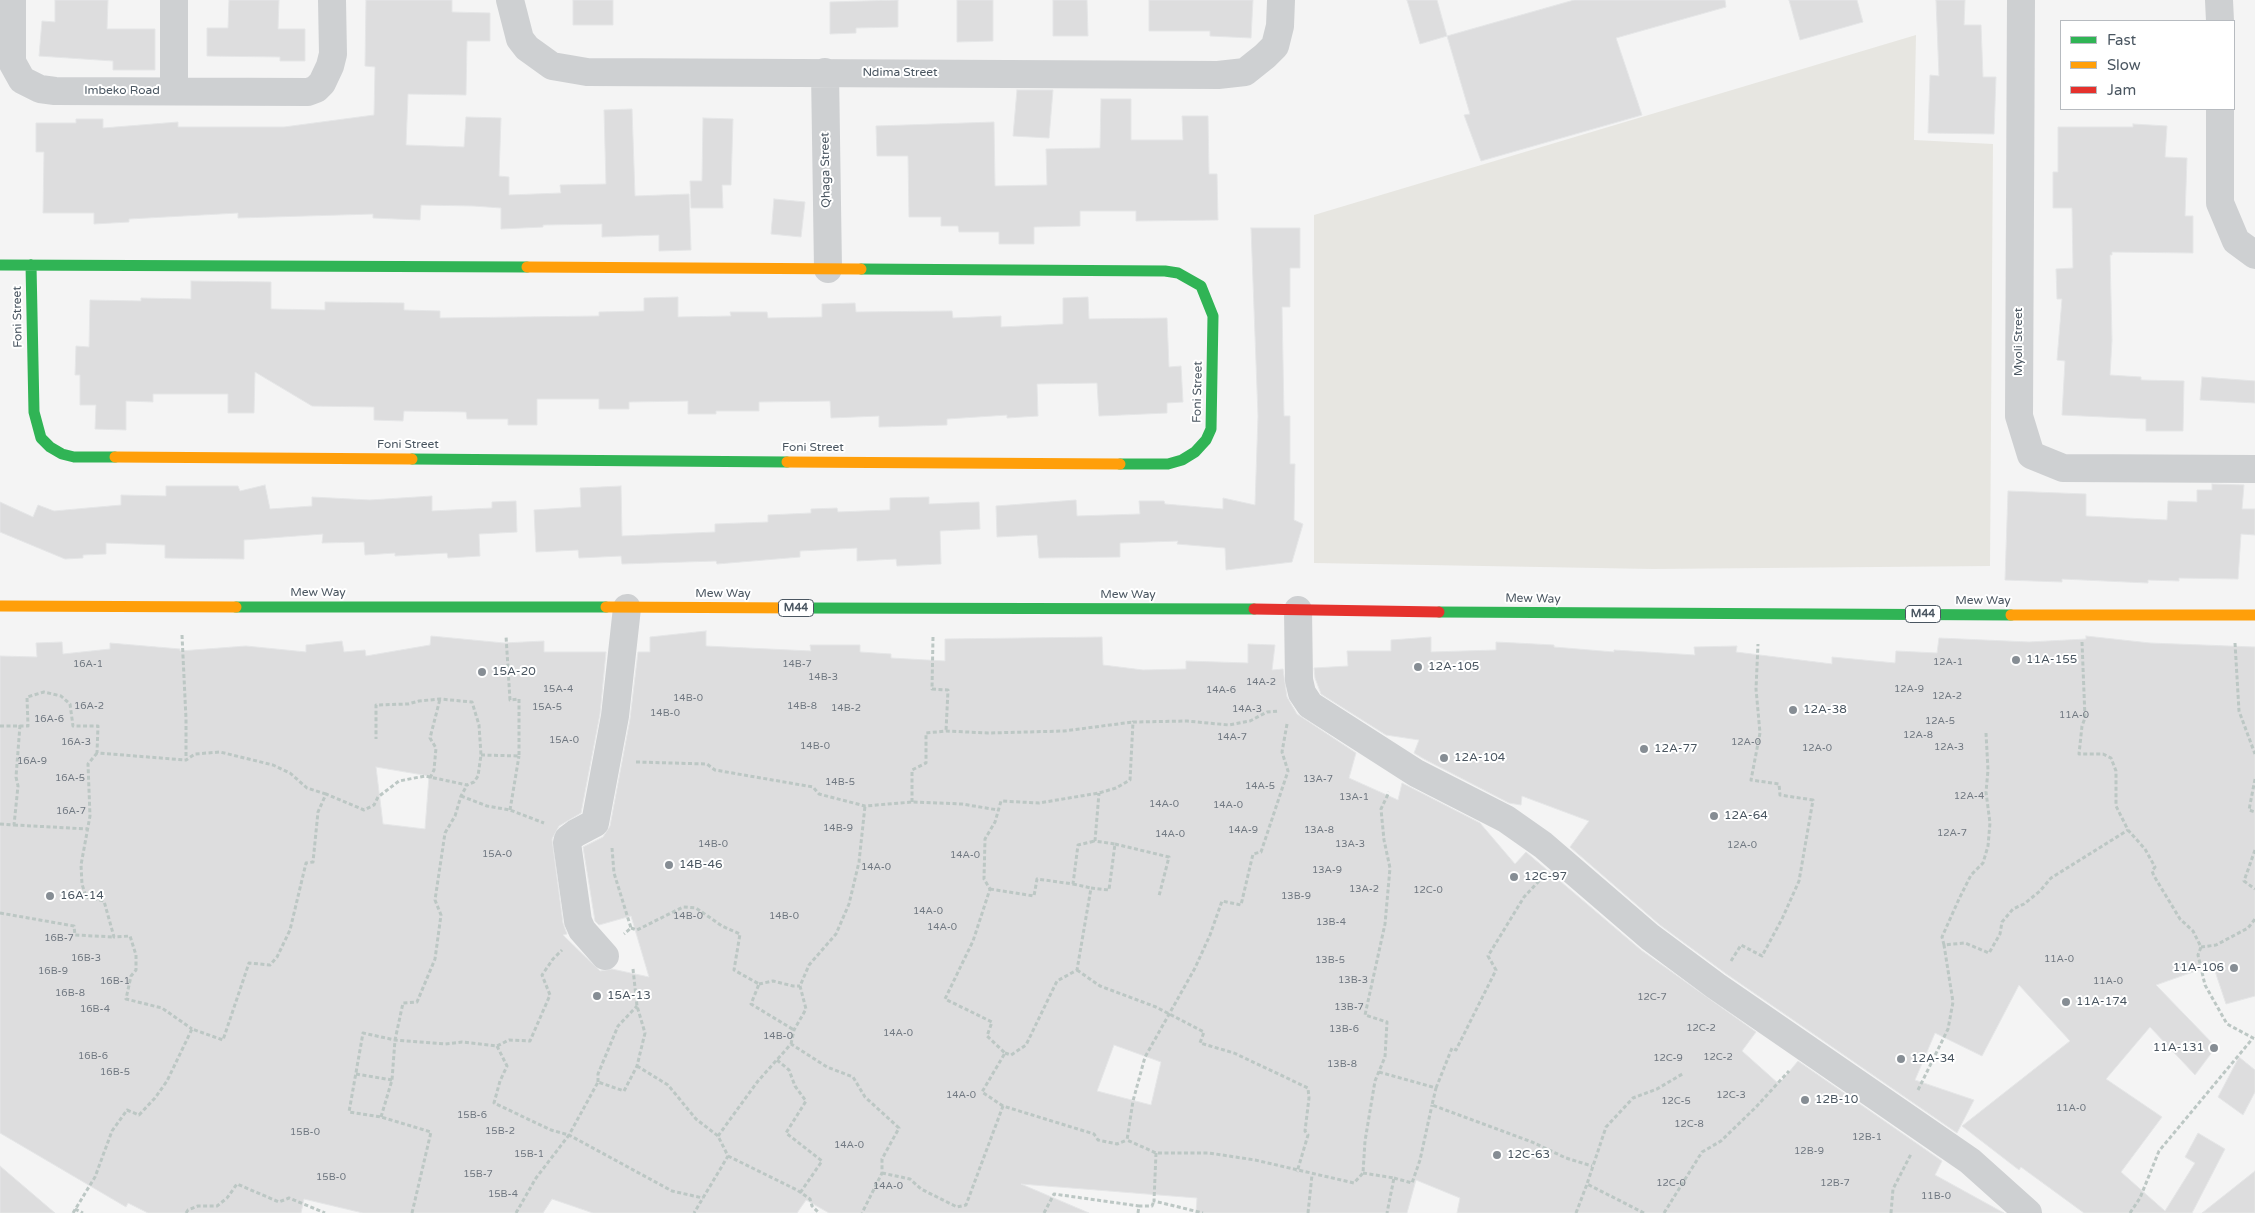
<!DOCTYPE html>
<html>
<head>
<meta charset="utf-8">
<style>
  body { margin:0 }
  #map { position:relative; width:2255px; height:1213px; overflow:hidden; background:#f4f4f4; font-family:"Varela Round",sans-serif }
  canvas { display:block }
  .legend { position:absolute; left:2060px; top:20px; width:175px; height:90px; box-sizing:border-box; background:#fff; border:1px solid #b7bbc0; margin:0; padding:6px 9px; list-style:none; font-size:15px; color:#4a5661 }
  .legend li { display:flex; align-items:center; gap:10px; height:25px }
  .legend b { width:25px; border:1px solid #b7bbc0 }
</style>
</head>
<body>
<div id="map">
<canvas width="2255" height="1213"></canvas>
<ul class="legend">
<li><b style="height:6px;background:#30b455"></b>Fast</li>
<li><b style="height:6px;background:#ff9f0a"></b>Slow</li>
<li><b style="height:6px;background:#e5322d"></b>Jam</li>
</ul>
</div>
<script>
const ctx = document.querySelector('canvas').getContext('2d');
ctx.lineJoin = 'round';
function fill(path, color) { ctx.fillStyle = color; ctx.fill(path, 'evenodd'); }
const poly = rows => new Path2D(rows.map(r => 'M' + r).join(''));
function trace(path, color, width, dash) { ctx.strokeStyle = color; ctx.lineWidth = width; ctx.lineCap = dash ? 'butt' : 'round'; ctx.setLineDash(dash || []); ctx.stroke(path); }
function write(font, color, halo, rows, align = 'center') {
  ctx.font = font + ' "Varela Round",sans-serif'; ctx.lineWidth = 4; ctx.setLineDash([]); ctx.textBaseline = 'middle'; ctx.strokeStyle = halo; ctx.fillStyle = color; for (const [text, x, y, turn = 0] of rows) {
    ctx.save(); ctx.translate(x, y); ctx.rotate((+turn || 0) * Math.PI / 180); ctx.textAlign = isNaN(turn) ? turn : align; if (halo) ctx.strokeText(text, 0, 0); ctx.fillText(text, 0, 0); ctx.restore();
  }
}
fill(poly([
  [1916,35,1914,140,1993,144,1990,566,1653,569,1314,563,1314,215]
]), '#e7e6e1');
const building = poly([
  [55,0,108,0,107,29,155,29,155,70,113,70,113,61,39,56,42,21,55,22,55,0],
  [229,0,279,0,278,29,305,29,305,61,280,61,280,57,207,56,207,28,228,28,229,0],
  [366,0,452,0,452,12,490,13,490,41,467,41,466,95,408,94,406,145,464,147,466,117,501,118,499,176,509,177,509,195,561,193,560,185,606,184,604,110,632,109,635,196,689,194,691,250,659,251,659,235,602,237,602,224,543,225,543,227,501,229,501,208,474,206,421,205,420,220,373,218,373,214,238,218,238,213,129,219,129,222,94,224,94,213,43,213,44,152,36,152,36,123,76,123,76,119,103,119,103,128,178,122,178,127,284,127,374,115,375,67,365,66,366,0],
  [573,0,613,0,613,25,573,25,573,0],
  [898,0,898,27,856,28,856,33,830,34,830,2,898,0],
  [957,0,993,0,993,41,957,42,957,0],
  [1053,0,1087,0,1088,36,1053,36,1053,0],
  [1149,0,1253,0,1251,38,1210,36,1210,31,1149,31,1149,0],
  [1407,0,1437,0,1447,36,1420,44,1407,0],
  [1574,0,1725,0,1726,7,1616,38,1642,115,1481,161,1464,115,1470,114,1447,36,1574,0],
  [1789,0,1857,0,1863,22,1800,40,1789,0],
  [1936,0,1965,0,1964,25,1981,25,1983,77,1996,77,1994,134,1928,133,1930,75,1939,76,1936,0],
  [1017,90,1053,90,1049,138,1013,136,1017,90],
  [1101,99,1131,99,1131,140,1183,140,1182,116,1208,116,1209,174,1217,174,1218,220,1136,221,1136,211,1080,211,1080,226,1034,227,1034,244,999,244,999,232,959,232,958,226,941,226,941,217,909,217,908,156,877,156,876,126,994,122,995,186,1047,185,1046,149,1100,148,1101,99],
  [703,118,733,119,731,185,722,185,723,208,691,208,690,181,702,181,703,118],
  [2133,124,2167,126,2165,157,2187,158,2185,216,2193,216,2193,253,2112,252,2112,255,2110,255,2112,340,2110,375,2141,377,2141,380,2184,381,2183,431,2146,431,2146,419,2062,415,2065,361,2057,360,2062,299,2057,299,2056,269,2073,268,2072,208,2053,208,2053,172,2058,172,2058,127,2133,127,2133,124],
  [774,199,805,202,801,237,771,234,774,199],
  [1251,228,1300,228,1300,268,1290,268,1290,307,1282,307,1284,416,1290,416,1290,464,1295,464,1294,520,1303,524,1292,562,1226,570,1225,548,1177,544,1178,541,1120,543,1120,557,1039,558,1037,535,997,537,996,506,1076,500,1077,516,1140,514,1139,501,1164,501,1165,504,1223,509,1223,498,1255,505,1258,416,1251,228],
  [191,281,271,282,271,309,325,310,325,302,404,303,404,310,440,311,440,318,599,316,599,312,644,311,644,298,678,297,678,317,731,316,730,312,767,312,768,318,822,317,822,304,855,303,856,312,952,311,953,318,1001,316,1001,327,1063,324,1063,298,1088,297,1089,319,1167,318,1169,367,1181,366,1183,402,1167,403,1167,413,1099,416,1097,383,1037,384,1038,416,1007,418,1007,415,947,419,947,425,879,427,879,416,831,418,830,401,759,402,759,411,716,411,716,414,688,414,688,401,629,402,629,409,599,409,599,399,537,399,537,425,508,425,508,419,467,419,466,412,404,411,403,421,374,420,374,407,312,406,255,372,254,413,228,413,228,394,153,394,153,402,126,401,126,430,95,429,96,405,80,405,80,375,75,375,76,346,89,347,90,300,141,301,141,298,191,299,191,281],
  [2202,377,2255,381,2255,403,2200,400,2202,377],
  [2212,484,2244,485,2242,509,2255,509,2255,535,2241,534,2238,579,2179,578,2179,581,2148,580,2148,583,2062,579,2062,582,2005,580,2008,491,2086,494,2086,516,2167,520,2168,501,2197,502,2197,490,2212,490,2212,484],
  [265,485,270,509,312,506,312,497,370,500,432,496,432,511,492,508,492,502,516,501,517,532,479,534,480,556,448,558,447,553,395,556,395,553,365,555,364,542,322,543,323,534,244,540,244,559,165,558,165,545,106,543,106,554,83,555,83,558,65,559,0,532,0,502,33,517,38,505,54,511,121,505,121,495,166,496,166,486,238,486,240,491,265,485],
  [621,486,622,536,715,532,715,524,768,522,768,515,811,513,811,509,837,508,838,512,890,510,890,498,929,497,929,504,979,502,980,529,940,531,941,564,897,566,896,559,857,561,857,548,800,551,800,557,717,564,716,561,622,564,621,556,579,558,578,550,536,552,534,510,581,507,580,488,621,486],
  [706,631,706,646,811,651,810,645,860,645,860,652,891,654,891,658,945,661,945,639,1102,637,1103,665,1143,670,1186,669,1186,661,1248,663,1248,644,1275,645,1272,670,1283,669,1287,697,1297,714,1356,753,1349,778,1398,800,1402,783,1480,823,1515,864,1526,852,1641,950,1756,1032,1742,1051,1779,1084,1798,1061,1942,1161,1935,1175,2004,1213,1457,1213,1460,1198,1416,1180,1407,1213,1196,1213,1197,1198,1021,1184,1089,1213,829,1213,806,1200,797,1213,593,1213,552,1199,543,1213,363,1213,304,1199,301,1213,148,1213,128,1203,126,1207,0,1133,0,656,37,657,36,643,62,642,63,654,110,649,110,643,180,649,180,651,246,646,306,652,306,645,342,641,344,652,365,650,366,656,430,645,431,636,504,643,544,641,544,652,606,652,600,714,581,813,559,826,552,839,563,923,567,934,563,935,600,971,612,969,649,977,631,916,599,925,595,921,583,847,603,837,610,826,630,719,638,652,650,652,650,637,706,631],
  [376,767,429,776,425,829,383,824,376,767],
  [1114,1045,1161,1062,1151,1105,1097,1091,1114,1045],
  [2086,636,2150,643,2255,647,2255,996,2226,1004,2213,965,2156,985,2216,1047,2195,1075,2150,1027,2106,1079,2162,1117,2121,1172,2165,1211,2195,1163,2185,1157,2198,1133,2225,1149,2192,1213,2084,1213,2021,1167,2019,1170,1962,1126,2070,1041,2019,985,1982,1056,1935,1033,1915,1080,1974,1100,1957,1133,1725,973,1660,925,1570,847,1589,821,1522,796,1521,805,1509,803,1424,759,1414,753,1419,740,1386,735,1321,694,1315,678,1314,668,1348,666,1347,651,1391,651,1391,640,1431,637,1431,652,1496,650,1496,642,1554,645,1554,647,1614,652,1614,650,1695,655,1694,647,1737,646,1736,652,1832,664,1832,657,1895,663,1896,651,1937,653,1939,638,2029,642,2086,639,2086,636],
  [2239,1057,2255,1070,2255,1092,2243,1115,2218,1097,2239,1057],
  [0,1166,55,1213,0,1213,0,1166],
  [2255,1171,2255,1213,2202,1213,2255,1171]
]);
fill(building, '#ddddde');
trace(building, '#e5e6e7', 1);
trace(poly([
  [182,635,186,719,186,760,195,754,220,752,273,765,290,773,307,788,326,794],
  [933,637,932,689,948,690,946,731],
  [2082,642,2085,718,2082,726,2079,754,2103,754,2111,758,2116,771,2116,806,2128,830,2145,849,2155,867,2152,871,2154,876,2180,919,2193,931,2201,947,2198,955,2205,985,2227,1024,2255,1039],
  [2235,643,2239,711,2255,754],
  [1287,724,1282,752,1288,771,1261,852,1253,854,1241,905,1222,901,1210,935,1195,968,1145,1057,1133,1101,1127,1140,1156,1153,1209,1153,1255,1160,1354,1183,1363,1173,1365,1141,1375,1081,1385,1057,1387,1022,1365,1015,1385,924,1390,868,1384,840,1381,809,1389,792],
  [0,726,28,726,27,697,44,692,61,696,70,704,73,726,98,726,97,753,186,760],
  [97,753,88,764,90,816,81,865,82,884,86,897,104,901,114,937,130,936,136,955,136,970,131,976,126,999,162,1008,192,1029],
  [481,755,519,756,519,699,510,700,506,636],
  [636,762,707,764,715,770,813,787,819,794,865,806,912,802,962,804,998,810],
  [430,778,434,770,436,748,430,738,440,699],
  [2255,779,2249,810,2255,812],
  [461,796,487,806,510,810,544,823],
  [912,802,912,770,926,763,926,733,946,731,988,733,1064,731,1133,722],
  [510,810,519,756],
  [0,824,14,825,18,786,16,777,20,725],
  [14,825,88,829],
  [1115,844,1169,857,1159,896],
  [612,848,614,873,631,928,624,934],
  [2255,850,2244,881,2255,889],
  [1073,884,1091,888],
  [990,889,1034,896,1037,879,1073,884,1078,845,1095,841],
  [0,913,74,926,75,935,114,937],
  [631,928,637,930,683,907,696,908,722,926,740,934,734,970,759,984,751,1004,794,1030],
  [1944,945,1942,937,1959,899,1971,875,1983,863,1988,846,1990,823,1986,792,1988,770,1986,733],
  [2201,947,2216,945,2248,928,2255,919],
  [1731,961,1741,945,1762,956,1782,919,1799,881,1813,800,1780,795,1779,784,1751,780,1760,733,1756,689,1758,644],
  [633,969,637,1006,645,1033,637,1066,624,1091,598,1082,569,1135,672,1191,703,1198],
  [1077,970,1100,986,1156,1007,1204,1032,1200,1043,1234,1053,1308,1088,1309,1098,1305,1131,1308,1135,1297,1172],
  [759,984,773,981,793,986,800,986],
  [791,1044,794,1030,806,1009,800,986,809,965,836,934,849,904,859,862,865,806],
  [497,1046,507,1066,500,1081,494,1103,551,1130,569,1135,536,1178,516,1213],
  [1005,1053,1011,1055,1026,1045,1057,981,1077,970,1091,888,1109,890,1115,844,1095,841,1099,793],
  [777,1060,789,1070,795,1086,806,1101,786,1133,822,1161,800,1193],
  [637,1066,668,1085,696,1119,718,1136,728,1156,694,1213],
  [1379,1072,1436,1088,1432,1105,1532,1142,1566,1158,1592,1166],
  [356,1074,392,1080],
  [598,1082,598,1074,618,1026,637,1006],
  [1436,1088,1452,1048,1456,1050,1496,970,1488,956,1524,897,1539,881],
  [1918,1090,1948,1029,1953,1002,1944,945,1965,943,1989,953,2000,934,2002,922,2013,909,2024,904,2040,891,2051,878,2128,830],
  [1003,1106,982,1092,1005,1053,987,1036,992,1022,945,999,973,941,990,889,984,879,985,839,995,822,1001,801,1039,803,1099,793,1116,788,1130,780,1133,722,1187,721,1229,725,1250,721,1267,712,1279,711],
  [381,1117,392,1080,395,1040,403,1003,417,1002,435,959,441,915,435,900,445,833,455,816,461,796,467,785],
  [718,1136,758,1081,791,1044,827,1067,853,1077,865,1097,899,1128,882,1159,882,1173,862,1213],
  [1156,1153,1154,1201,1203,1213],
  [728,1156,797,1190,810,1199,812,1206,819,1213],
  [882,1173,910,1179,921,1189,957,1207,966,1205,1003,1106,1094,1134,1098,1140,1117,1144,1127,1140],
  [1363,1173,1394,1178,1387,1213],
  [1394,1178,1412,1183,1420,1160,1432,1105],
  [75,1209,83,1213],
  [73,1213,95,1177,112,1131,127,1110,139,1115,155,1098,167,1081,192,1029,223,1040,249,963,270,965,277,957,290,930,306,863,313,862,318,812,326,794,364,810,374,805,378,797,399,781,425,776,467,785,474,782,478,776,481,755,479,725,472,702,440,699,419,701,408,704,376,705,376,739],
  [186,1213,188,1210,198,1206,217,1206,227,1198,237,1184,279,1202,289,1198,325,1213],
  [412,1213,431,1132,381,1117,349,1112,363,1033,395,1040,445,1044,462,1042,497,1046,509,1040,530,1041,550,995,542,975,553,959,562,950],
  [1044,1213,1054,1194,1139,1206],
  [1138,1213,1139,1206,1152,1206,1154,1201],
  [1308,1213,1312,1175],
  [1576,1213,1587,1184],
  [1644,1213,1587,1184,1606,1127,1633,1098,1657,1089,1684,1073],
  [1664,1213,1702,1152,1721,1141,1756,1107,1789,1071],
  [1891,1213,1893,1189,1911,1154],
  [2130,1213,2140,1198,2159,1151,2253,1038]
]), '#bcc7c4', 3, [4, 2.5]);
trace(poly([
  [12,0,12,62,22,80,40,89,55,91,308,92,316,89,322,83,330,66,333,54,332,0],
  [174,0,174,90],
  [510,0,520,39,527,48,552,66,587,72,1218,75,1245,72,1265,56,1275,46,1280,26,1281,0],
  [2021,0,2019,416,2031,455,2063,468,2255,469],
  [2219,0,2220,21],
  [825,72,828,269],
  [2220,109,2220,203,2236,241,2255,255],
  [1298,610,1299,680,1302,693,1310,705,1416,773,1506,819,1543,845,1650,937,1716,986,1970,1161,2028,1213],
  [605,956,582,930,578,921,567,843,568,839,576,833,595,823,615,716,627,608]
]), '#ced0d2', 28);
trace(poly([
  [0,265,527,267],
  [31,265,34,412,41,438,50,447,62,454,74,457,115,457],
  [861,269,1165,271,1178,273,1201,286,1213,316,1211,429,1206,440,1195,452,1182,460,1168,464,1120,464],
  [412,459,787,462],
  [236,607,606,607],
  [802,608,1254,609],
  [1439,612,2011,615]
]), '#30b455', 11);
trace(poly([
  [527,267,861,269],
  [115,457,412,459],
  [787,462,1120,464],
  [0,606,236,607],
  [606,607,802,608],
  [2011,615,2255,615]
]), '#ff9f0a', 11);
trace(poly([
  [1254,609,1439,612]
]), '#e5322d', 11);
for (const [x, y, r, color] of [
  [2016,660,5,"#868d94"],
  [1418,667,5,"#868d94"],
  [482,672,5,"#868d94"],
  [1793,710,5,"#868d94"],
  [1644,749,5,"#868d94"],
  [1444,758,5,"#868d94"],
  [1714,816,5,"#868d94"],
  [669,865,5,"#868d94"],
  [1514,877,5,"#868d94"],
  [50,896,5,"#868d94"],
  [2234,968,5,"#868d94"],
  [597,996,5,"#868d94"],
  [2066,1002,5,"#868d94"],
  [2214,1048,5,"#868d94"],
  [1901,1059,5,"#868d94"],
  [1805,1100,5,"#868d94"],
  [1497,1155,5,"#868d94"]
]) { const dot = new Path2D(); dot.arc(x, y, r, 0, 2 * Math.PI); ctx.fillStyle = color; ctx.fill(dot); trace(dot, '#fff', 2); }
write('10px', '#707881', null, [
  ["12A-1",1948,662],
  ["16A-1",88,664],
  ["14B-7",797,664],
  ["14B-3",823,677],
  ["14A-2",1261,682],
  ["15A-4",558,689],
  ["12A-9",1909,689],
  ["14A-6",1221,690],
  ["12A-2",1947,696],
  ["14B-0",688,698],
  ["16A-2",89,706],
  ["14B-8",802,706],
  ["15A-5",547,707],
  ["14B-2",846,708],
  ["14A-3",1247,709],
  ["14B-0",665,713],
  ["11A-0",2074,715],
  ["16A-6",49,719],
  ["12A-5",1940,721],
  ["12A-8",1918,735],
  ["14A-7",1232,737],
  ["15A-0",564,740],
  ["16A-3",76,742],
  ["12A-0",1746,742],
  ["14B-0",815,746],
  ["12A-3",1949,747],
  ["12A-0",1817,748],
  ["16A-9",32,761],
  ["16A-5",70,778],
  ["13A-7",1318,779],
  ["14B-5",840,782],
  ["14A-5",1260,786],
  ["12A-4",1969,796],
  ["13A-1",1354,797],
  ["14A-0",1164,804],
  ["14A-0",1228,805],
  ["16A-7",71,811],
  ["14B-9",838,828],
  ["14A-9",1243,830],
  ["13A-8",1319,830],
  ["12A-7",1952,833],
  ["14A-0",1170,834],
  ["14B-0",713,844],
  ["13A-3",1350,844],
  ["12A-0",1742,845],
  ["15A-0",497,854],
  ["14A-0",965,855],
  ["14A-0",876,867],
  ["13A-9",1327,870],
  ["13A-2",1364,889],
  ["12C-0",1428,890],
  ["13B-9",1296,896],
  ["14A-0",928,911],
  ["14B-0",688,916],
  ["14B-0",784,916],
  ["13B-4",1331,922],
  ["14A-0",942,927],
  ["16B-7",59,938],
  ["16B-3",86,958],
  ["11A-0",2059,959],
  ["13B-5",1330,960],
  ["16B-9",53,971],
  ["13B-3",1353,980],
  ["16B-1",115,981],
  ["11A-0",2108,981],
  ["16B-8",70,993],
  ["12C-7",1652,997],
  ["13B-7",1349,1007],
  ["16B-4",95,1009],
  ["12C-2",1701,1028],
  ["13B-6",1344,1029],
  ["14A-0",898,1033],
  ["14B-0",778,1036],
  ["16B-6",93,1056],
  ["12C-2",1718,1057],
  ["12C-9",1668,1058],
  ["13B-8",1342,1064],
  ["16B-5",115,1072],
  ["14A-0",961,1095],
  ["12C-3",1731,1095],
  ["12C-5",1676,1101],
  ["11A-0",2071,1108],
  ["15B-6",472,1115],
  ["12C-8",1689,1124],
  ["15B-2",500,1131],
  ["15B-0",305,1132],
  ["12B-1",1867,1137],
  ["14A-0",849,1145],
  ["12B-9",1809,1151],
  ["15B-1",529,1154],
  ["15B-7",478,1174],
  ["15B-0",331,1177],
  ["12C-0",1671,1183],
  ["12B-7",1835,1183],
  ["14A-0",888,1186],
  ["15B-4",503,1194],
  ["11B-0",1936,1196]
]);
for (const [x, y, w] of [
  [796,608,35],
  [1923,614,35]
]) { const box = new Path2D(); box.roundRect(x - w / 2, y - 8.5, w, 17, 4); ctx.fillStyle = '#fff'; ctx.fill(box); trace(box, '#4a5661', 1); }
write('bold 11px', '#4a5661', null, [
  ["M44",796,608],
  ["M44",1923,614]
]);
write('12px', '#4a5661', '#fff', [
  ["Ndima Street",900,73],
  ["Imbeko Road",122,91],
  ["Qhaga Street",826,170,-91],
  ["Foni Street",18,317,-91],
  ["Myoli Street",2019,342,-90],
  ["Foni Street",1198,392,-89],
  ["Foni Street",408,445],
  ["Foni Street",813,448],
  ["Mew Way",318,593],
  ["Mew Way",723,594],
  ["Mew Way",1128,595],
  ["Mew Way",1533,599,1],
  ["Mew Way",1983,601]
]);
write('12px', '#4a5661', '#fff', [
  ["11A-155",2026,660],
  ["12A-105",1428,667],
  ["15A-20",492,672],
  ["12A-38",1803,710],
  ["12A-77",1654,749],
  ["12A-104",1454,758],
  ["12A-64",1724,816],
  ["14B-46",679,865],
  ["12C-97",1524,877],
  ["16A-14",60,896],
  ["11A-106",2224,968,"right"],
  ["15A-13",607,996],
  ["11A-174",2076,1002],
  ["11A-131",2204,1048,"right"],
  ["12A-34",1911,1059],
  ["12B-10",1815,1100],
  ["12C-63",1507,1155]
], 'left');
</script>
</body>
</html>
